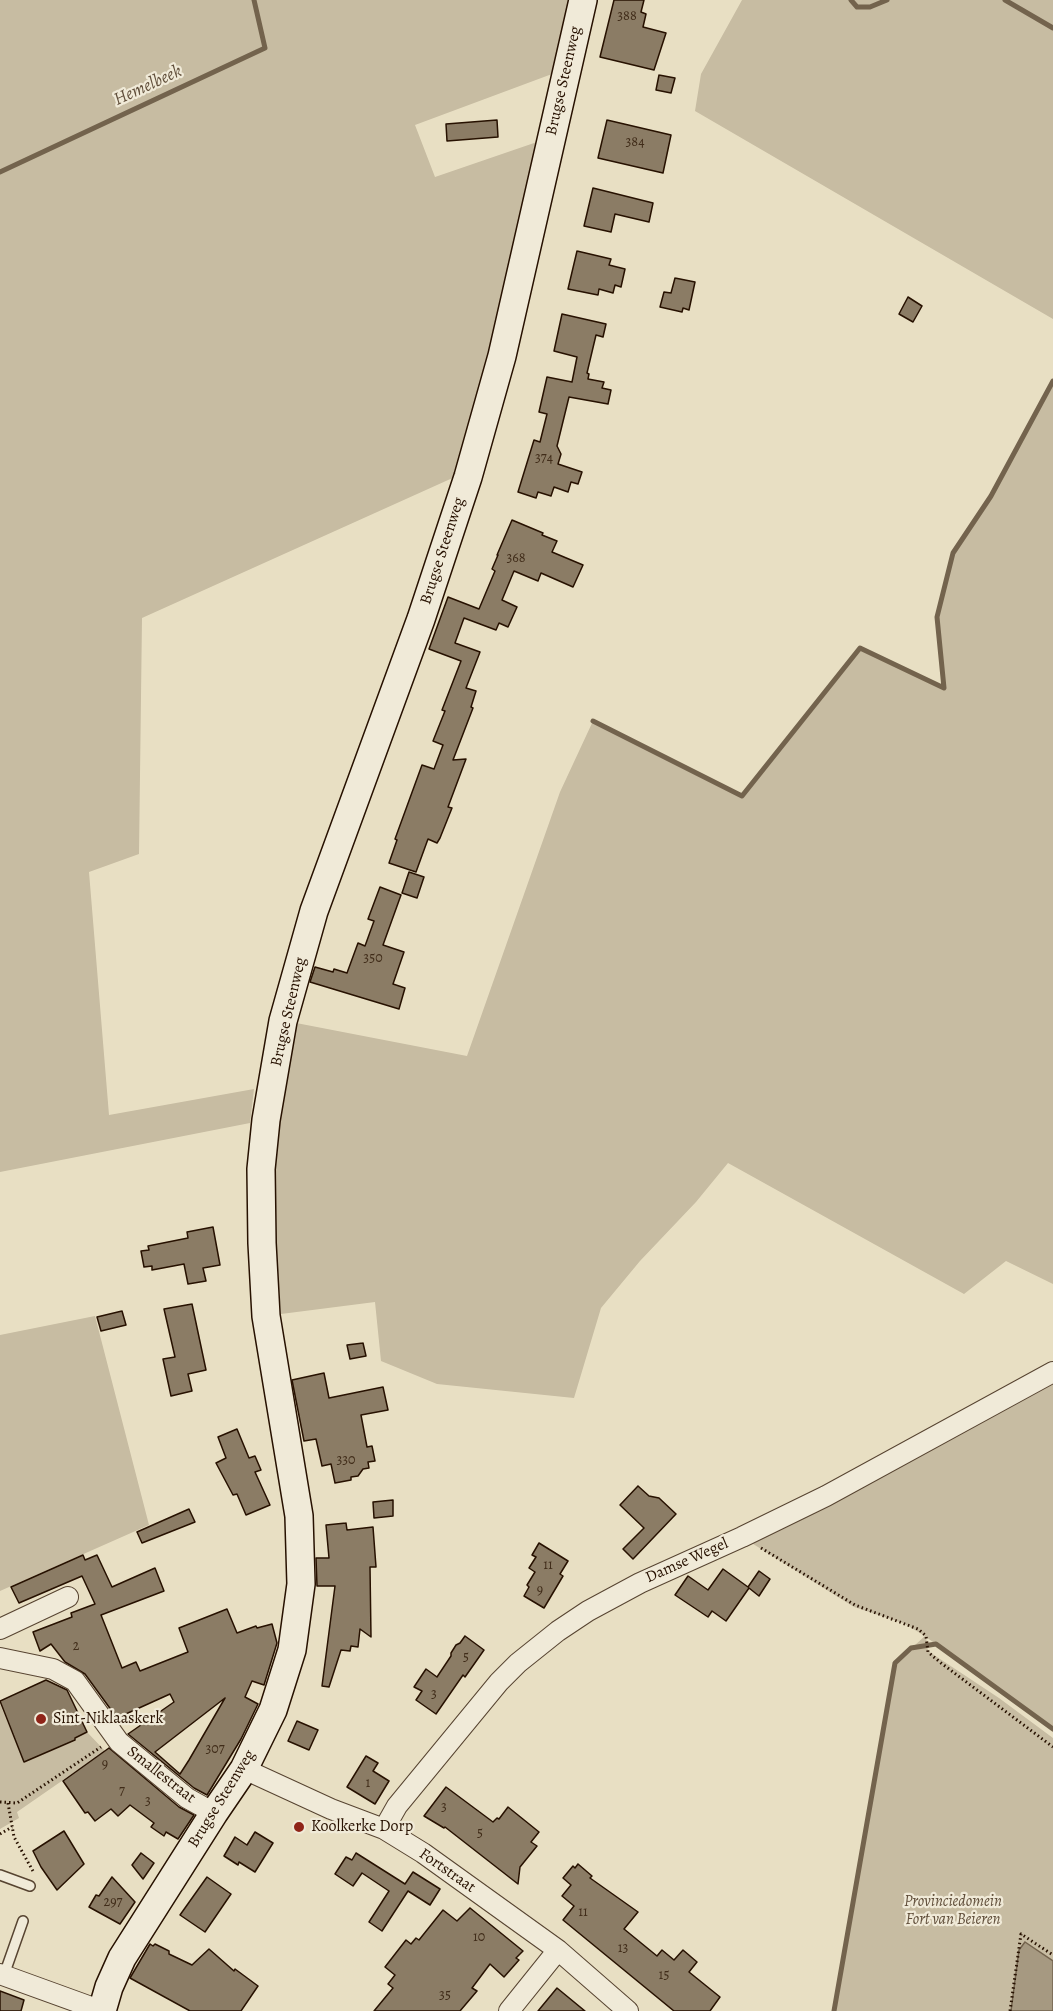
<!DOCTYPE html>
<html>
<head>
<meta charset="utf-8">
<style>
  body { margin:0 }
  canvas { display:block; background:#e8dfc3 }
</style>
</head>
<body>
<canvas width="1053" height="2011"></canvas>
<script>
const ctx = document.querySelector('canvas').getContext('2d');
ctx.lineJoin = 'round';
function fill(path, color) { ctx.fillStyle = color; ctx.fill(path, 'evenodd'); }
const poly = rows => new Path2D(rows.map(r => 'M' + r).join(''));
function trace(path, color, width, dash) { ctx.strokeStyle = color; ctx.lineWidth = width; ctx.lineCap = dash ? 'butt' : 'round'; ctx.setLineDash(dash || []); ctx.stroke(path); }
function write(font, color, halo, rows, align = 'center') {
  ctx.font = font + ' Alegreya,serif'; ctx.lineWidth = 4.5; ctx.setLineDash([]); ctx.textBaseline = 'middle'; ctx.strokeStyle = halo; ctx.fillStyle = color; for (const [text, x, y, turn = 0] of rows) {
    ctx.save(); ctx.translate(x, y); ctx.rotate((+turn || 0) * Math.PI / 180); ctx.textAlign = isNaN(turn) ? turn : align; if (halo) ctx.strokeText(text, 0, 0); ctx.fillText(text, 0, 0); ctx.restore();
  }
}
fill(poly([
  [0,0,570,0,552,74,415,125,435,177,537,142,489,354,457,476,142,618,139,854,89,872,109,1115,254,1089,250,1123,0,1172],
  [742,0,1053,0,1053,319,695,111,701,74],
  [1053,381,1053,1284,1006,1261,964,1294,728,1163,696,1202,640,1261,601,1308,574,1398,437,1384,381,1361,375,1302,281,1314,269,1168,291,1022,467,1056,560,792,593,721,741,796,860,648,943,688,937,617,953,553,991,496],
  [95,1316,149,1525,0,1591,0,1335],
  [1053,1383,1053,1729,926,1637,928,1651,999,1698,1053,1738,1053,2011,834,2011,895,1663,925,1636,903,1623,854,1607,750,1542],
  [0,1704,24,1762,75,1741,76,1737,87,1732,105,1751,17,1812,19,1818,0,1829]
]), '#c7bca2');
const water = poly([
  [1025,1942,1053,1961,1053,2011,1011,2011,1019,1950,1025,1942]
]);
fill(water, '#a69981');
trace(water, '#73634d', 1.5);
trace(poly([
  [851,0,857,7,870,7,887,0],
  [1005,0,1053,28],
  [0,172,265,48,254,0],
  [593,721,742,796,860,648,944,688,937,617,953,553,991,496,1053,381],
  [834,2011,895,1663,911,1648,936,1644,1053,1729]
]), '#73634d', 5);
const building = poly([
  [614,0,644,0,641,12,646,14,643,27,666,33,654,70,600,57,614,0],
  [659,75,675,78,671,93,656,90,659,75],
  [497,120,498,137,447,141,446,124,497,120],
  [607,120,671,135,663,173,598,158,607,120],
  [593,188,653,203,649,222,615,214,611,232,584,226,593,188],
  [577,251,611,259,609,265,625,269,621,287,615,285,613,293,599,289,598,295,568,289,577,251],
  [675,278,695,282,689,310,683,308,682,312,660,307,664,292,671,293,675,278],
  [908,297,922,306,913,322,899,314,908,297],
  [562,314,606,324,603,337,596,335,587,373,589,374,588,379,604,382,602,388,611,390,608,404,569,397,557,446,561,454,558,464,582,472,578,484,571,482,568,492,554,487,551,496,538,492,536,498,518,492,534,440,540,442,547,414,539,412,547,377,572,382,577,357,554,351,562,314],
  [512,520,543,533,542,535,557,541,552,552,583,565,573,587,541,573,538,581,514,571,502,600,517,607,508,627,499,623,496,630,464,618,455,643,480,652,466,688,476,691,471,707,473,708,453,760,466,759,448,807,452,808,440,838,437,843,428,839,416,872,389,863,397,840,395,839,422,765,434,769,443,745,433,741,445,711,442,710,461,661,429,649,448,597,479,609,495,571,492,569,498,555,497,555,512,520],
  [409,872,424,877,417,898,402,893,409,872],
  [380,887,401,895,383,945,404,952,393,984,405,988,399,1009,310,982,315,967,333,972,334,969,347,973,358,943,365,946,374,921,368,919,380,887],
  [213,1227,220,1265,203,1268,206,1281,188,1284,184,1264,152,1270,152,1266,144,1267,141,1251,149,1250,148,1246,188,1238,187,1232,213,1227],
  [192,1304,206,1370,188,1374,192,1391,171,1396,163,1359,175,1357,164,1309,192,1304],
  [122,1311,126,1325,101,1331,97,1317,122,1311],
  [363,1343,366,1356,350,1359,347,1345,363,1343],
  [324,1373,329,1398,383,1387,388,1410,361,1415,367,1447,372,1446,375,1461,368,1462,369,1468,363,1469,358,1476,351,1477,351,1480,335,1483,331,1464,322,1466,316,1439,304,1441,292,1380,324,1373],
  [237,1429,249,1458,255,1456,261,1470,255,1472,270,1505,246,1515,237,1494,233,1495,216,1463,226,1458,218,1437,237,1429],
  [638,1486,649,1496,659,1498,676,1514,633,1559,623,1549,644,1528,620,1505,638,1486],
  [393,1500,393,1516,374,1518,373,1502,393,1500],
  [189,1509,195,1522,142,1543,137,1532,189,1509],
  [346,1523,347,1530,373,1527,376,1567,370,1567,371,1637,360,1629,358,1647,351,1646,350,1651,341,1650,329,1687,322,1686,335,1586,317,1586,316,1558,329,1558,326,1525,346,1523],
  [539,1543,568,1561,560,1574,563,1576,544,1608,524,1596,529,1587,527,1585,535,1572,529,1568,536,1557,532,1555,539,1543],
  [83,1555,85,1560,97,1555,112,1587,155,1568,164,1591,101,1615,122,1668,136,1662,140,1671,188,1652,179,1628,227,1609,237,1633,256,1626,257,1628,272,1624,277,1643,264,1685,252,1681,245,1697,258,1704,241,1739,207,1795,194,1788,128,1734,174,1702,170,1694,117,1718,85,1674,65,1662,51,1644,40,1651,33,1632,72,1617,71,1613,95,1604,82,1576,19,1603,11,1587,83,1555],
  [225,1698,189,1760,180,1774,155,1752,225,1698],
  [723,1569,748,1587,759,1571,770,1579,759,1596,749,1588,726,1621,712,1611,708,1617,675,1595,688,1576,708,1590,723,1569],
  [465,1636,484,1650,465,1677,463,1675,436,1714,416,1700,422,1691,414,1687,426,1669,437,1677,451,1656,451,1653,456,1645,460,1643,465,1636],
  [46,1680,67,1690,87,1732,75,1738,75,1740,24,1762,0,1701,46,1680],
  [297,1721,318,1730,309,1750,288,1741,297,1721],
  [109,1748,179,1807,194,1815,178,1839,166,1832,164,1836,151,1827,154,1823,130,1805,118,1816,111,1809,95,1821,88,1812,85,1813,63,1781,109,1748],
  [366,1756,378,1763,373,1771,389,1781,375,1804,347,1787,366,1756],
  [446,1787,493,1822,497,1818,499,1819,508,1807,539,1832,531,1842,537,1846,520,1867,518,1884,445,1827,444,1828,424,1816,446,1787],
  [64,1831,84,1864,57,1890,41,1867,33,1851,64,1831],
  [255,1832,273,1843,255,1872,239,1862,238,1865,224,1856,235,1837,247,1845,255,1832],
  [141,1853,154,1863,143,1879,132,1865,141,1853],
  [356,1853,405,1884,413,1872,440,1889,430,1905,408,1891,382,1931,369,1922,389,1891,362,1873,353,1886,335,1874,346,1857,352,1860,356,1853],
  [578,1864,592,1876,590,1878,638,1912,624,1929,657,1956,662,1950,674,1960,683,1950,697,1962,689,1972,720,1997,710,2011,674,2011,563,1920,574,1906,562,1896,571,1885,563,1878,573,1866,575,1868,578,1864],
  [112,1877,135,1902,120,1924,89,1907,96,1895,99,1896,112,1877],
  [207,1877,231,1894,205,1932,180,1915,207,1877],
  [470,1908,523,1951,516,1958,519,1960,504,1977,490,1964,472,1988,477,1991,460,2011,374,2011,393,1988,388,1984,395,1975,385,1967,406,1940,411,1944,416,1938,419,1940,443,1910,457,1921,470,1908],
  [150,1944,153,1946,155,1944,169,1951,169,1954,192,1965,209,1949,234,1971,235,1969,258,1986,241,2011,190,2011,130,1978,150,1944],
  [557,1988,585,2011,538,2011,557,1988],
  [0,1991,24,2000,21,2011,0,2011,0,1991]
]);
fill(building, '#8b7c65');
trace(building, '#271100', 1.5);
const lane = poly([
  [0,1875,30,1886],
  [4,1975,23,1921]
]);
const street = poly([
  [0,1629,68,1597],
  [0,1658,53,1669,75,1681,119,1742,187,1798,214,1813],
  [244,1769,331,1809,384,1829,423,1853,558,1950,628,2011],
  [384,1829,397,1806,499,1682,518,1663,558,1631,588,1611,640,1583,742,1537,826,1496,1053,1372],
  [0,1974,102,2011],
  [509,2011,558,1950]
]);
const secondary = poly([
  [102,2011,109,1987,122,1958,214,1813,244,1769,273,1710,292,1650,301,1584,299,1516,266,1316,262,1243,261,1169,266,1120,283,1021,314,911,421,619,468,477,502,356,583,0]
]);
trace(lane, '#574431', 12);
trace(street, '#574431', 22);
trace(secondary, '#271100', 30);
trace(poly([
  [761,1548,855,1605,918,1629,926,1636,928,1652,941,1663,1053,1747],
  [0,1802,17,1803,101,1747],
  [8,1803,14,1837,34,1873],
  [0,1834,12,1827],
  [1010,2011,1021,1934,1053,1955]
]), '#271100', 3, [1.5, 3]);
trace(lane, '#f0ead8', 9);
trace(street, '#f0ead8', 20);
trace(secondary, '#f0ead8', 27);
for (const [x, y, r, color] of [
  [41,1719,6,"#8f2418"],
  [299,1827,6,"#8f2418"]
]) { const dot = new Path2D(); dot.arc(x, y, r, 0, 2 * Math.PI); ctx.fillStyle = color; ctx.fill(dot); trace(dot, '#f0ead8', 2); }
write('14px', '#402c19', null, [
  ["388",627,17],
  ["384",635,143],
  ["374",544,459],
  ["368",516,559],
  ["350",373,959],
  ["330",346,1461],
  ["11",548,1566],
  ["9",540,1591],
  ["2",76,1647],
  ["5",466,1658],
  ["3",434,1695],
  ["307",215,1750],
  ["9",105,1765],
  ["1",368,1784],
  ["7",122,1792],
  ["3",148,1802],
  ["3",444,1808],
  ["5",480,1834],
  ["297",113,1903],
  ["11",583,1913],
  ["10",479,1938],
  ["13",623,1949],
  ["15",664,1976],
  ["35",445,1996]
]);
write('16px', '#271100', '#f0ead8', [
  ["Brugse Steenweg",564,81,-77],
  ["Brugse Steenweg",443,551,-72],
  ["Brugse Steenweg",289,1012,-77],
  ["Damse Wegel",687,1561,-24],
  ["Smallestraat",161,1775,38],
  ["Brugse Steenweg",222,1799,-58],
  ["Fortstraat",447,1871,35]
]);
write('16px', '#271100', '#f0ead8', [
  ["Sint-Niklaaskerk",53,1719],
  ["Koolkerke Dorp",311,1827]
], 'left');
write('italic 16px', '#5f4d39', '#f0ead8', [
  ["Provinciedomein",953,1902],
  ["Fort van Beieren",953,1920]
]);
write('italic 18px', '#604e3a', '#f0ead8', [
  ["Hemelbeek",148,86,-25]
]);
</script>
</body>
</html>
